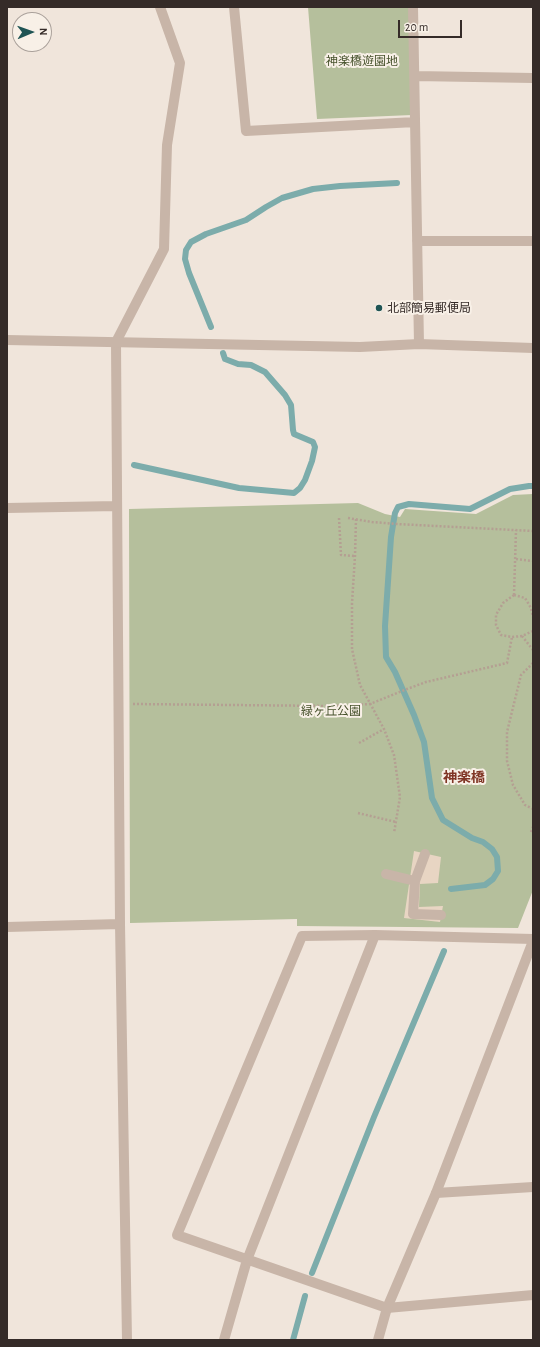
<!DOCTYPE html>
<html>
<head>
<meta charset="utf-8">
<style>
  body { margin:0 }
  #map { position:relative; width:540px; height:1347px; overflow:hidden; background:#f0e5db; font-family:"Alegreya Sans",sans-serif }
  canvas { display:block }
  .frame { position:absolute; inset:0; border:8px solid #352b28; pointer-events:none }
  .north { position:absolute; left:12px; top:12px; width:40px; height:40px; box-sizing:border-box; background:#f8f0e7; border:1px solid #aaa19b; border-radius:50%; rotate:88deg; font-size:11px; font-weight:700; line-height:16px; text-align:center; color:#352b28 }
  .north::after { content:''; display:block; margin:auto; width:14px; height:18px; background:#1f5454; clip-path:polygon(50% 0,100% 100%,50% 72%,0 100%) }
  .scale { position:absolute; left:398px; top:20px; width:64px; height:18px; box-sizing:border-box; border:2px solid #352b28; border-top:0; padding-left:5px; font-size:12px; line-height:14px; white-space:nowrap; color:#352b28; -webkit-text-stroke:3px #f8f0e7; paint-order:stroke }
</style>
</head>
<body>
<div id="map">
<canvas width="540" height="1347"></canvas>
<div class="frame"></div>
<div class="north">N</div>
<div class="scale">20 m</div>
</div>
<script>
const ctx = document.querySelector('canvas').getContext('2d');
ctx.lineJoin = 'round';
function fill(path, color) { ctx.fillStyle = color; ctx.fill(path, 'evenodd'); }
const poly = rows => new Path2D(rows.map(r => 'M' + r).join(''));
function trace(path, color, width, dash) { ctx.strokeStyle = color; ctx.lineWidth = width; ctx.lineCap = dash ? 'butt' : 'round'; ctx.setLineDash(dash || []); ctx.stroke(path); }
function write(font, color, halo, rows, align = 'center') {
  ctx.font = font + ' "Alegreya Sans","Noto Sans JP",sans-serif'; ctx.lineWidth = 4; ctx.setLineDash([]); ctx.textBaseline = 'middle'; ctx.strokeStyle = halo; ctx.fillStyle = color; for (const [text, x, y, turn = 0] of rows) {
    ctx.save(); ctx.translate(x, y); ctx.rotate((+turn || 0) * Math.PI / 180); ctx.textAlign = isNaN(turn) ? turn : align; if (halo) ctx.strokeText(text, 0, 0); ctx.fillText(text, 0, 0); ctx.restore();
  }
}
fill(poly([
  [308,7,409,7,412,115,317,119],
  [533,494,533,890,518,928,297,926,297,919,130,923,129,509,358,503,385,514,400,517,405,509,476,514,513,495]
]), '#b5bf9c');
fill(poly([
  [414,851,441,857,438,883,420,884,419,907,443,906,440,922,404,918]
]), '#e8d5c3');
trace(poly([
  [211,327,189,273,185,259,186,250,191,242,206,234,246,220,266,207,282,198,313,189,340,186,397,183],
  [134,465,239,488,294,493,300,488,305,480,312,461,315,447,313,442,294,434,293,430,291,405,285,395,265,372,251,365,238,364,225,359,223,353],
  [451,889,485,885,493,879,498,871,497,857,492,849,483,842,472,838,443,820,432,798,424,742,414,715,395,672,386,657,385,626,391,537,395,513,398,507,409,504,470,509,510,489,529,486,533,486],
  [312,1273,374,1117,444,951],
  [293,1340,305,1296]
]), '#7cacab', 6);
trace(poly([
  [339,518,341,555,355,556],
  [348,518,372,522,397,524,533,531],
  [356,519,355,556,352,603,352,649,360,685,384,729,394,755,400,797,394,833],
  [516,559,533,561],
  [514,595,503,603,496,615,496,625,501,635,512,637,522,636,533,631,533,629],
  [514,595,516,530],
  [514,595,525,598,531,608,533,617],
  [522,636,533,650],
  [533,663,521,675,507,732,507,761,513,785,525,805,533,809],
  [133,704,331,706,370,704,407,689,426,682,507,663,512,637],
  [359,743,384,729],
  [358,813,396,822],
  [531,832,533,827]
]), '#b49f92', 2.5, [2, 2]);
trace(poly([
  [425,854,415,881,413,914,441,915],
  [386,874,415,881]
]), '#c8b5a8', 10);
trace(poly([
  [234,7,246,131,415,122],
  [413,7,419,344],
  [415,76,533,78],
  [417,241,533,241],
  [7,508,117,506],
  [7,927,120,924],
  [533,939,375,935,302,936,177,1235,387,1308,533,1295],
  [436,1193,533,1187],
  [127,1340,120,924,116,342,164,249,167,145,180,63,160,7],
  [224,1340,247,1260,375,935]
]), '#c8b5a8', 10);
trace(poly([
  [7,340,360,347,419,344,533,348],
  [378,1340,387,1308,436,1193,533,941]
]), '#c8b5a8', 10);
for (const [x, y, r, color] of [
  [379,308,4,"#1f5454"]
]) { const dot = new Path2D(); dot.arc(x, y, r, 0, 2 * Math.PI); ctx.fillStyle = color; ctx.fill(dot); trace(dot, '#f8f0e7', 1.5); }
write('12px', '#47522d', '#f8f0e7', [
  ["神楽橋遊園地",362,61],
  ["緑ヶ丘公園",331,711]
]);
write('12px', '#352b28', '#f8f0e7', [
  ["北部簡易郵便局",387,308]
], 'left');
write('bold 14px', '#803525', '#f8f0e7', [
  ["神楽橋",464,778]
]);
</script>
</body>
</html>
